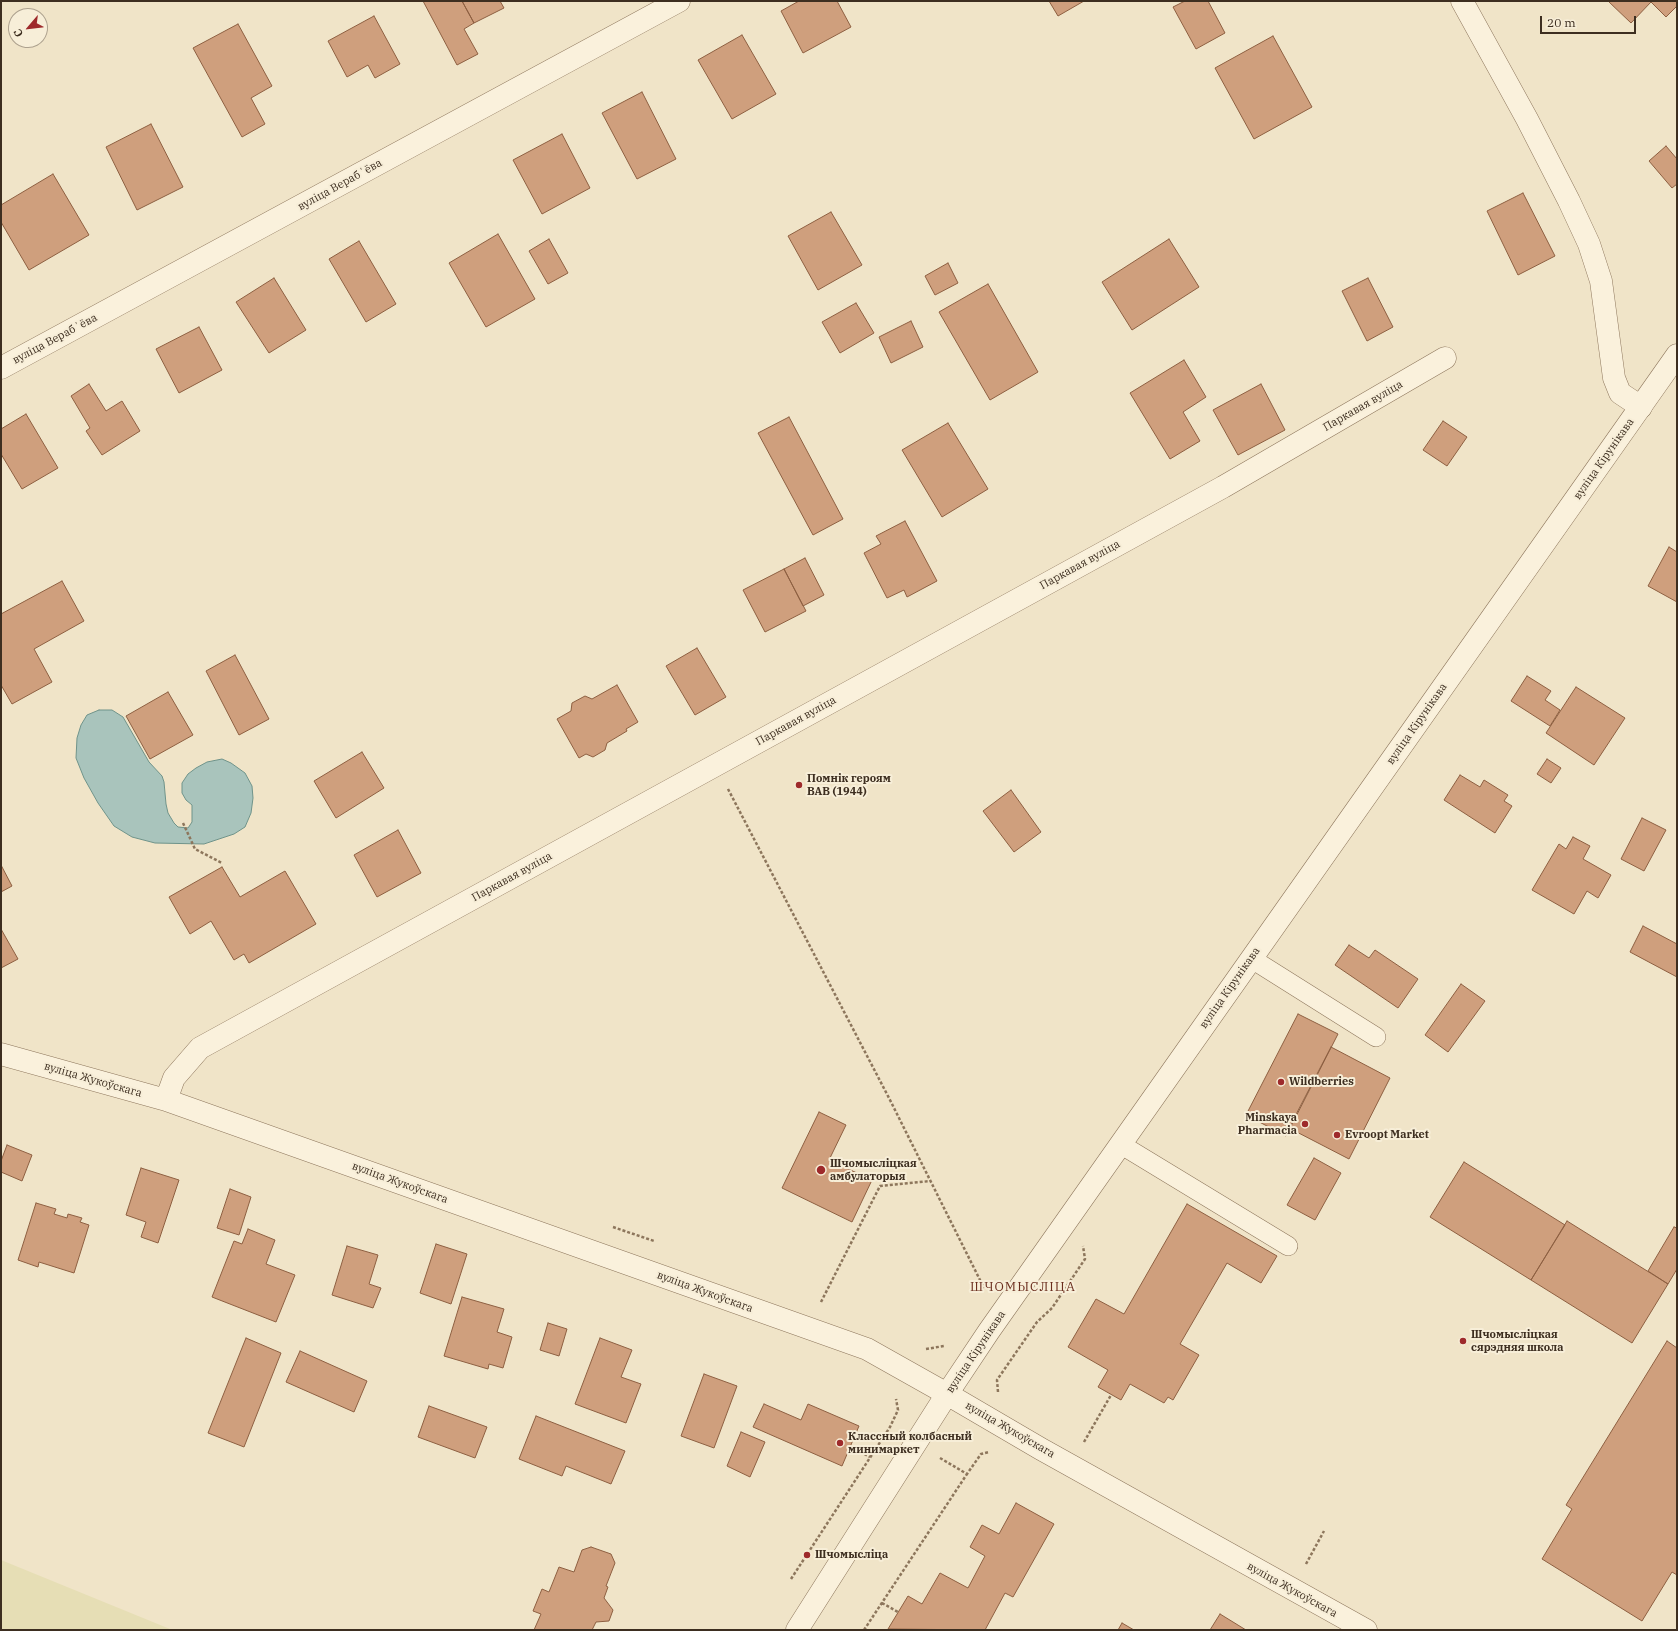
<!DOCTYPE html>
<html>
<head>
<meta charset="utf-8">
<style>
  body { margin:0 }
  #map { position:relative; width:1678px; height:1631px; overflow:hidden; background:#f0e4c8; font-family:"IBM Plex Serif",serif }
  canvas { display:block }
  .frame { position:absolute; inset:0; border:2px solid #3d2e20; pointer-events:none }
  .north { position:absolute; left:8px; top:8px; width:40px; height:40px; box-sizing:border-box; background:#f7eed8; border:1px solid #ada18e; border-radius:50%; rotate:242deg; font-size:11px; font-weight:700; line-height:16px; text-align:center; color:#3d2e20 }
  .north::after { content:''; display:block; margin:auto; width:14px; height:18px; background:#9e2a2b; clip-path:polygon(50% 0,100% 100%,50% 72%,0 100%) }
  .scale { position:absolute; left:1540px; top:16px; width:96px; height:18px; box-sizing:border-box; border:2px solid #3d2e20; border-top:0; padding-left:5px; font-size:12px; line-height:14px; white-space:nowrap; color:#3d2e20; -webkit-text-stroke:3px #f7eed8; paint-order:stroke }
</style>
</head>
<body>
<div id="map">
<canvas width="1678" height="1631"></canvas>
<div class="frame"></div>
<div class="north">С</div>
<div class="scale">20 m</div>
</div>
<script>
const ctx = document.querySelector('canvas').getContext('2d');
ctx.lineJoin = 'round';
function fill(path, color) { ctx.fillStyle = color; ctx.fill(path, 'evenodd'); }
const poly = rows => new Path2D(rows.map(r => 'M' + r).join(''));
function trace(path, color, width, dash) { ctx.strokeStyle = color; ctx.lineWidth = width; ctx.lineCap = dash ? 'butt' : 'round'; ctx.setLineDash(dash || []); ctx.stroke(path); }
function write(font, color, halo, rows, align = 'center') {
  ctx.font = font + ' "IBM Plex Serif",serif'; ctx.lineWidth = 4; ctx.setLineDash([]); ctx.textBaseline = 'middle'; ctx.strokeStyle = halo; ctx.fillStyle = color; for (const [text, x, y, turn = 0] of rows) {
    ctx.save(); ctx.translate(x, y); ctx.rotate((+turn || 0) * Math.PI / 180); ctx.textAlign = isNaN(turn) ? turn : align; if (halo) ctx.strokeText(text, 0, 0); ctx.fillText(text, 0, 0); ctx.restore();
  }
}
fill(poly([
  [1,1560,170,1629,171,1630,1,1630]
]), '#e6deb5');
const water = poly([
  [99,710,112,710,123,717,149,762,162,776,164,782,166,804,168,813,174,823,178,827,188,828,192,822,192,805,186,800,182,793,182,783,188,774,196,768,207,762,222,759,231,763,245,773,252,786,253,798,251,813,245,827,234,834,204,844,155,843,132,837,114,826,98,803,84,778,76,758,77,738,81,725,87,715,99,710]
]);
fill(water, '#a9c4bc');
trace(water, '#6f938a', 1);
const building = poly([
  [423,1,462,1,474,23,464,29,478,54,457,65,423,1],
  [462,1,500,1,504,8,474,23,462,1],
  [799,1,837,1,851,27,803,53,781,11,799,1],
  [1049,1,1084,1,1058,16,1049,1],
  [1185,1,1208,1,1225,33,1196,49,1173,7,1185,1],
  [1608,1,1677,1,1677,6,1666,17,1651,2,1631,23,1608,1],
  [374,16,400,64,375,78,368,65,347,77,328,41,374,16],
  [238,24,272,86,251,98,265,124,242,137,193,48,238,24],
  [742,35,776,94,732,119,698,60,742,35],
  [1273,36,1312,107,1254,139,1215,68,1273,36],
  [642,92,676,159,637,179,602,113,642,92],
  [151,124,183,187,137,210,106,147,151,124],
  [562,134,590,188,542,214,513,160,562,134],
  [1666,146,1677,159,1677,184,1672,188,1649,161,1666,146],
  [53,174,89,235,29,270,1,222,1,205,53,174],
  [1523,193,1555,256,1518,275,1487,211,1523,193],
  [831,212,862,265,818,290,788,236,831,212],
  [498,234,535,299,486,327,449,263,498,234],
  [549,239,568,273,548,284,529,251,549,239],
  [1169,239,1199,287,1132,330,1102,282,1169,239],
  [359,241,396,304,366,322,329,259,359,241],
  [948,263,958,283,935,295,925,276,948,263],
  [274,278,306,330,269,353,236,302,274,278],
  [1368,278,1393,327,1367,341,1342,291,1368,278],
  [988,284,1038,372,990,400,939,312,988,284],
  [856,303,874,333,840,353,822,322,856,303],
  [911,321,923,347,891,363,879,337,911,321],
  [199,327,222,370,179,393,156,349,199,327],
  [1184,360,1206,397,1183,412,1200,441,1170,459,1130,393,1184,360],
  [89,384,106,411,122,401,140,431,102,455,86,431,90,428,71,396,89,384],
  [1261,384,1285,430,1238,455,1213,410,1261,384],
  [26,414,58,468,22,489,1,454,1,429,26,414],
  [789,417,843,519,813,535,758,433,789,417],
  [1443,421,1467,437,1447,466,1423,450,1443,421],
  [948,423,988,489,942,517,902,450,948,423],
  [905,521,937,581,907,597,904,590,887,598,864,553,881,544,876,536,905,521],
  [1669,547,1677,552,1677,602,1648,586,1669,547],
  [805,558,824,595,803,606,784,569,805,558],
  [784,569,806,611,765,632,743,590,784,569],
  [62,581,84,621,34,649,52,682,12,704,1,685,1,614,62,581],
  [697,648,726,697,695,715,666,666,697,648],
  [235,655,269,719,239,735,206,671,235,655],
  [1527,676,1551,691,1545,700,1560,710,1550,726,1511,701,1527,676],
  [617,685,638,722,626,729,627,731,607,743,605,750,593,757,586,754,579,758,557,719,571,711,572,703,585,696,592,699,617,685],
  [1576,687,1625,718,1594,765,1546,733,1576,687],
  [168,692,193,735,150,759,126,716,168,692],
  [362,752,384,788,336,818,314,781,362,752],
  [1547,759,1561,768,1551,783,1537,774,1547,759],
  [1460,775,1480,787,1484,780,1508,795,1504,801,1512,806,1495,833,1444,800,1460,775],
  [1011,790,1041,832,1014,852,983,811,1011,790],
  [1642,818,1666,830,1644,871,1621,859,1642,818],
  [398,830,421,873,377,897,354,855,398,830],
  [1573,837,1590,846,1583,859,1611,875,1598,898,1587,891,1574,914,1532,890,1559,844,1566,849,1573,837],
  [1,865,12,886,1,892,1,865],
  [222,867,240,897,285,871,316,924,249,963,244,954,234,960,211,921,190,934,169,897,222,867],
  [1643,926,1677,944,1677,977,1630,952,1643,926],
  [1,929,18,959,1,968,1,929],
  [1349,945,1369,958,1375,950,1418,979,1398,1008,1335,965,1349,945],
  [1461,984,1485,1001,1448,1052,1425,1035,1461,984],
  [1298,1014,1338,1034,1286,1136,1246,1115,1298,1014],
  [1331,1047,1390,1078,1349,1159,1289,1128,1331,1047],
  [819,1112,846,1125,829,1160,872,1180,852,1222,782,1188,819,1112],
  [7,1145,32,1155,22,1181,1,1172,1,1161,7,1145],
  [1314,1158,1341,1173,1315,1220,1287,1205,1314,1158],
  [1464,1162,1565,1225,1531,1280,1430,1217,1464,1162],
  [141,1168,179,1180,158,1243,141,1237,146,1222,126,1215,141,1168],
  [230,1189,251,1197,239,1235,217,1228,230,1189],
  [36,1203,56,1209,54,1214,67,1218,68,1214,82,1218,80,1222,89,1225,74,1273,39,1262,38,1267,18,1260,36,1203],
  [1187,1204,1277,1256,1261,1283,1227,1263,1180,1344,1199,1355,1173,1400,1168,1397,1164,1403,1130,1384,1121,1400,1098,1387,1108,1370,1068,1347,1096,1299,1124,1314,1187,1204],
  [1567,1221,1668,1284,1632,1343,1531,1280,1567,1221],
  [1674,1227,1677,1228,1677,1269,1668,1284,1648,1271,1674,1227],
  [248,1229,275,1240,266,1264,295,1275,276,1322,212,1297,234,1241,242,1244,248,1229],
  [436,1244,467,1254,451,1304,420,1293,436,1244],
  [347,1246,378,1255,369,1284,381,1288,373,1308,332,1295,347,1246],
  [462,1297,504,1309,497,1332,512,1337,503,1368,489,1364,488,1369,444,1356,462,1297],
  [548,1323,567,1329,559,1356,540,1350,548,1323],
  [246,1338,281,1353,244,1447,208,1433,246,1338],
  [600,1338,632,1350,621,1377,641,1384,626,1423,575,1404,600,1338],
  [1667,1341,1677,1348,1677,1575,1672,1572,1642,1621,1542,1559,1572,1509,1566,1505,1667,1341],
  [300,1351,367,1381,354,1412,286,1382,300,1351],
  [704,1374,737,1386,714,1448,681,1436,704,1374],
  [764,1404,801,1420,808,1404,859,1426,842,1466,753,1427,764,1404],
  [429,1406,487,1427,475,1458,418,1437,429,1406],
  [536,1416,625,1451,611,1484,566,1466,562,1476,519,1459,536,1416],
  [741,1432,765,1442,750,1477,727,1466,741,1432],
  [1016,1503,1054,1524,1013,1597,1005,1593,985,1630,888,1629,908,1596,922,1604,940,1573,968,1588,985,1556,970,1547,982,1525,999,1534,1016,1503],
  [591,1547,611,1554,615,1563,606,1586,608,1587,604,1598,613,1610,609,1621,596,1622,592,1630,534,1630,541,1614,533,1611,542,1589,549,1592,559,1567,574,1572,582,1550,591,1547],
  [1220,1614,1246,1630,1210,1630,1220,1614],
  [1122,1623,1134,1630,1118,1630,1122,1623]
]);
fill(building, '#cf9f7d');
trace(building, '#8d5f41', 1);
const service = poly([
  [1252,959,1376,1037],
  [1120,1144,1288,1246]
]);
const minor = poly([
  [1462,1,1527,119,1569,201,1589,244,1601,281,1614,378,1620,393,1641,407],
  [1,368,679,1],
  [1,1054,166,1100,867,1349,947,1394],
  [166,1100,174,1078,200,1048,1223,487,1445,358]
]);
const tertiary = poly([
  [947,1394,1041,1449,1366,1630],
  [797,1630,947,1394,989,1331,1677,355]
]);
trace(service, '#8d765c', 20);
trace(minor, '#8d765c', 23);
trace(tertiary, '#8d765c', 23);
trace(poly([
  [728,789,889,1098,984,1288],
  [183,823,195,849,222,863],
  [613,1227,654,1241],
  [821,1302,880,1186,931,1181],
  [926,1349,944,1346],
  [998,1392,997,1380,1037,1322,1052,1308,1085,1259,1083,1246],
  [1084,1442,1111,1395],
  [851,1447,870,1457],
  [940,1458,967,1474,981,1454,989,1452],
  [1306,1564,1324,1531],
  [791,1579,890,1427,898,1410,896,1399],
  [882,1603,898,1612],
  [864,1630,967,1474]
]), '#8d765c', 2.5, [3, 2]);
trace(service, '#faf1dc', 19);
trace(minor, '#faf1dc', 22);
trace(tertiary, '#faf1dc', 22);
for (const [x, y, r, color] of [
  [799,785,4,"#9e2a2b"],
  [1281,1082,4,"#9e2a2b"],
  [1305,1124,4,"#9e2a2b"],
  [1337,1135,4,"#9e2a2b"],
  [821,1170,5,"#9e2a2b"],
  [1463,1341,4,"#9e2a2b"],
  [840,1443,4,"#9e2a2b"],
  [807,1555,4,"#9e2a2b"]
]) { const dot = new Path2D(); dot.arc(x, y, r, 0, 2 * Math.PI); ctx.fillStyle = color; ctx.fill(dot); trace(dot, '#f7eed8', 1.5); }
write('11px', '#3d2e20', '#f7eed8', [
  ["вуліца Верабʼёва",340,185,-29],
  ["вуліца Верабʼёва",55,339,-28],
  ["Паркавая вуліца",1363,406,-30],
  ["вуліца Кірунікава",1604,459,-55],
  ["Паркавая вуліца",1080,565,-29],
  ["Паркавая вуліца",796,721,-29],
  ["вуліца Кірунікава",1417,724,-55],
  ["Паркавая вуліца",512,877,-29],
  ["вуліца Кірунікава",1230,988,-55],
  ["вуліца Жукоўскага",93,1080,16],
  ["вуліца Жукоўскага",400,1183,20],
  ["вуліца Жукоўскага",705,1292,20],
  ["вуліца Кірунікава",976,1352,-56],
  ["вуліца Жукоўскага",1010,1430,30],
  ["вуліца Жукоўскага",1292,1590,29]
]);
write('bold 11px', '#3d2e20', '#f7eed8', [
  ["Помнік героям",807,779],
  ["ВАВ (1944)",807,792],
  ["Wildberries",1289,1082],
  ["Minskaya",1297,1118,"right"],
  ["Pharmacia",1297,1131,"right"],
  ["Evroopt Market",1345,1135],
  ["Шчомысліцкая",830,1164],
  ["амбулаторыя",830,1177],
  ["Шчомысліцкая",1471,1335],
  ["сярэдняя школа",1471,1348],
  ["Классный колбасный",848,1437],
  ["минимаркет",848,1450],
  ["Шчомысліца",815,1555]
], 'left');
ctx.letterSpacing = '1px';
write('13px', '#6b2e1e', '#f7eed8', [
  ["ШЧОМЫСЛІЦА",1023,1287]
]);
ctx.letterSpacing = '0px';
</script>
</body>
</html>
